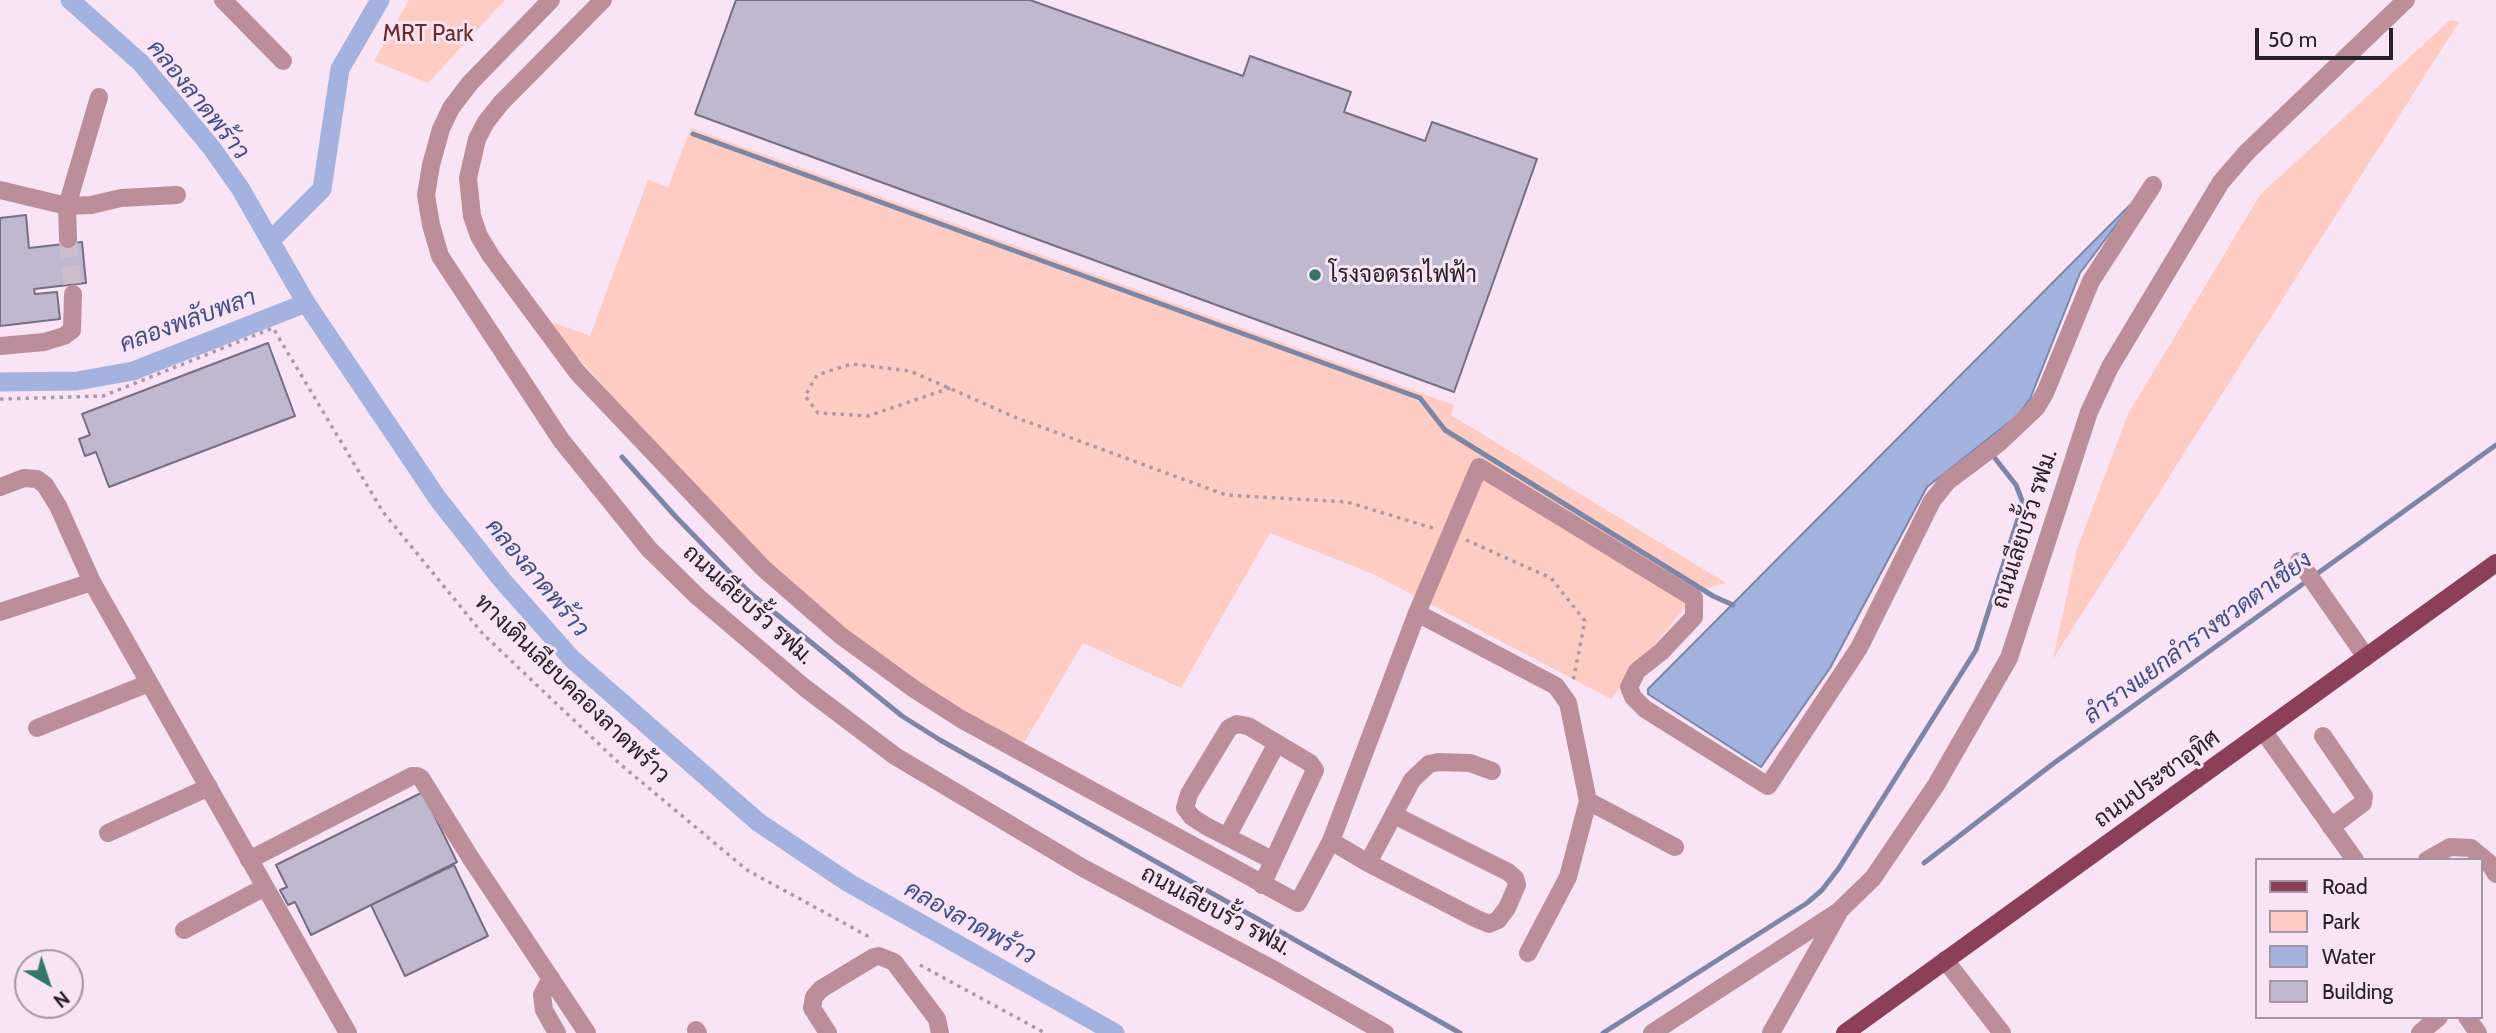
<!DOCTYPE html>
<html>
<head>
<meta charset="utf-8">
<style>
  body { margin:0 }
  #map { position:relative; width:2496px; height:1033px; overflow:hidden; background:#f8e4f5; font-family:Cabin,sans-serif }
  canvas { display:block }
  .legend { position:absolute; left:2255px; top:858px; width:228px; height:161px; box-sizing:border-box; background:#f8e4f5; border:2px solid #a596a3; margin:0; padding:9px 12px; list-style:none; font-size:21px; color:#282127 }
  .legend li { display:flex; align-items:center; gap:14px; height:35px }
  .legend b { width:35px; border:2px solid #a596a3 }
  .north { position:absolute; left:14px; top:949px; width:70px; height:70px; box-sizing:border-box; background:#f8e4f5; border:2px solid #a596a3; border-radius:50%; rotate:141deg; font-size:19px; font-weight:700; line-height:28px; text-align:center; color:#282127 }
  .north::after { content:''; display:block; margin:auto; width:24px; height:32px; background:#33776b; clip-path:polygon(50% 0,100% 100%,50% 72%,0 100%) }
  .scale { position:absolute; left:2255px; top:28px; width:138px; height:32px; box-sizing:border-box; border:4px solid #282127; border-top:0; padding-left:9px; font-size:21px; line-height:24px; white-space:nowrap; color:#282127; -webkit-text-stroke:5px #f8e4f5; paint-order:stroke }
</style>
</head>
<body>
<div id="map">
<canvas width="2496" height="1033"></canvas>
<ul class="legend">
<li><b style="height:9px;background:#8c3f58"></b>Road</li>
<li><b style="height:19px;background:#feccc2"></b>Park</li>
<li><b style="height:19px;background:#a3b2df"></b>Water</li>
<li><b style="height:19px;background:#c0b8ce"></b>Building</li>
</ul>
<div class="north">N</div>
<div class="scale">50 m</div>
</div>
<script>
const ctx = document.querySelector('canvas').getContext('2d');
ctx.lineJoin = 'round';
function fill(path, color) { ctx.fillStyle = color; ctx.fill(path, 'evenodd'); }
const poly = rows => new Path2D(rows.map(r => 'M' + r).join(''));
function trace(path, color, width, dash) { ctx.strokeStyle = color; ctx.lineWidth = width; ctx.lineCap = dash ? 'butt' : 'round'; ctx.setLineDash(dash || []); ctx.stroke(path); }
function write(font, color, halo, rows, align = 'center') {
  ctx.font = font + ' Cabin,Sarabun,sans-serif'; ctx.lineWidth = 6; ctx.setLineDash([]); ctx.textBaseline = 'middle'; ctx.strokeStyle = halo; ctx.fillStyle = color; for (const [text, x, y, turn = 0] of rows) {
    ctx.save(); ctx.translate(x, y); ctx.rotate((+turn || 0) * Math.PI / 180); ctx.textAlign = isNaN(turn) ? turn : align; if (halo) ctx.strokeText(text, 0, 0); ctx.fillText(text, 0, 0); ctx.restore();
  }
}
fill(poly([
  [409,0,505,0,428,83,374,61],
  [2450,20,2459,22,2053,659,2077,549,2128,414,2260,195],
  [691,128,1454,405,1451,415,1726,583,1699,590,1611,699,1373,574,1270,533,1181,688,1083,643,1021,748,842,633,768,566,568,347,552,322,590,336,648,180,668,187]
]), '#feccc2');
const water = poly([
  [2135,200,2080,273,2030,399,2017,416,1927,487,1830,668,1761,767,1648,694,1648,689,2135,200]
]);
fill(water, '#a3b2df');
trace(water, '#7e86a8', 2);
trace(poly([
  [693,134,1420,398,1445,430,1713,596,1733,605],
  [622,457,676,517,749,592,902,716,940,740,1460,1033],
  [1924,863,2054,763,2496,445],
  [1603,1033,1807,903,1822,890,1839,868,1976,650,2023,503,2016,485,1990,452]
]), '#7e86a8', 5);
trace(poly([
  [70,0,141,63,211,147,240,188,306,303,438,499,502,580,572,659,758,822,849,883,1115,1033],
  [271,240,322,189,340,69,380,0],
  [0,382,77,381,133,371,306,303]
]), '#a3b2df', 19);
const building = poly([
  [736,0,1030,0,1243,76,1250,56,1351,92,1344,112,1425,141,1432,122,1537,159,1454,392,695,114,736,0],
  [26,215,29,248,82,242,86,283,34,289,35,294,57,292,60,319,0,326,0,218,26,215],
  [268,343,295,416,109,487,96,452,85,456,79,439,90,435,82,414,268,343],
  [423,792,457,862,311,935,295,902,288,905,280,890,287,887,276,865,423,792],
  [454,865,488,936,405,976,371,905,454,865]
]);
fill(building, '#c0b8ce');
trace(building, '#756f82', 2);
trace(poly([
  [68,239,73,294]
]), '#cebdcc', 18, [18, 9]);
trace(poly([
  [950,388,868,416,818,413,805,396,817,375,851,364,910,371,1017,418,1226,495,1347,502,1436,529],
  [0,399,103,396,273,328,383,512,483,634,620,764,747,870,873,939],
  [1466,540,1551,578,1585,621,1573,681],
  [920,965,1045,1033]
]), '#ab9ba8', 3.5, [3.5, 5]);
trace(poly([
  [223,0,283,61],
  [551,0,470,83,451,108,441,129,431,165,426,195,431,225,440,256,561,440,649,549,698,597,805,688,895,756,1083,868,1278,972,1385,1033],
  [603,0,501,103,486,122,477,139,468,178,472,216,479,236,491,256,577,372,763,568,840,635,914,689,961,719,1298,903,1331,841,1417,613,1479,467,1694,598,1694,617,1661,652,1637,671,1629,687,1633,697,1645,709,1768,786,1859,648,1932,501,1948,481,1999,443,2036,408,2045,393,2091,281,2153,185],
  [0,190,67,206,91,205,121,198,177,195],
  [68,239,67,206,99,97],
  [0,346,44,342,64,336,72,330,73,294],
  [0,487,24,478,37,479,45,485,58,506,92,582,348,1033],
  [2299,561,2366,657],
  [0,612,92,582],
  [1417,613,1556,686,1568,703,1588,801,1568,877,1528,953],
  [37,728,149,683],
  [2264,732,2355,860],
  [2323,736,2364,796,2363,803,2331,827],
  [1588,801,1675,847],
  [108,833,209,787],
  [1227,837,1277,743],
  [1331,841,1368,863,1475,918,1489,924,1498,920,1507,908,1517,885,1515,878,1508,872,1394,815],
  [249,860,412,776,417,776,421,778,470,857,587,1033],
  [2427,860,2450,847,2471,848,2489,863,2496,874],
  [1368,863,1412,780,1429,764,1438,762,1470,763,1492,771],
  [1262,885,1315,770,1310,763,1248,726,1237,724,1229,728,1189,794,1185,808,1192,817,1206,826,1272,860],
  [184,930,265,887],
  [1945,960,2002,1033],
  [551,978,542,995,544,1010,557,1033],
  [2467,1017,2478,1033],
  [696,1030,698,1033],
  [828,1033,812,1008,814,997,821,989,874,957,879,956,894,962,937,1019,940,1033],
  [1652,1033,1839,911,1873,878,1936,785,2009,658,2089,412,2110,367,2221,182,2247,152,2406,0],
  [1771,1033,1838,914],
  [2420,1033,2439,1017]
]), '#bb8e9a', 18);
trace(poly([
  [1845,1033,2496,563]
]), '#8c3f58', 18);
for (const [x, y, r, color] of [
  [1315,275,7,"#33776b"]
]) { const dot = new Path2D(); dot.arc(x, y, r, 0, 2 * Math.PI); ctx.fillStyle = color; ctx.fill(dot); trace(dot, '#f8e4f5', 2.5); }
write('23px', '#6e2c21', '#f8e4f5', [
  ["MRT Park",428,34]
]);
write('23px', '#282127', '#f8e4f5', [
  ["โรงจอดรถไฟฟ้า",1329,275]
], 'left');
write('23px', '#282127', '#f8e4f5', [
  ["ถนนเลียบรั้ว รฟม.",2025,529,-72],
  ["ถนนเลียบรั้ว รฟม.",748,605,42],
  ["ทางเดินเลียบคลองลาดพร้าว",572,689,44],
  ["ถนนประชาอุทิศ",2157,779,-36],
  ["ถนนเลียบรั้ว รฟม.",1216,911,28]
]);
write('italic 24px', '#404f89', '#f8e4f5', [
  ["คลองลาดพร้าว",198,100,51],
  ["คลองพลับพลา",188,321,-20],
  ["คลองลาดพร้าว",537,578,50],
  ["ลำรางแยกลำรางชวดตาเชียง",2198,638,-36],
  ["คลองลาดพร้าว",970,923,29]
]);
</script>
</body>
</html>
